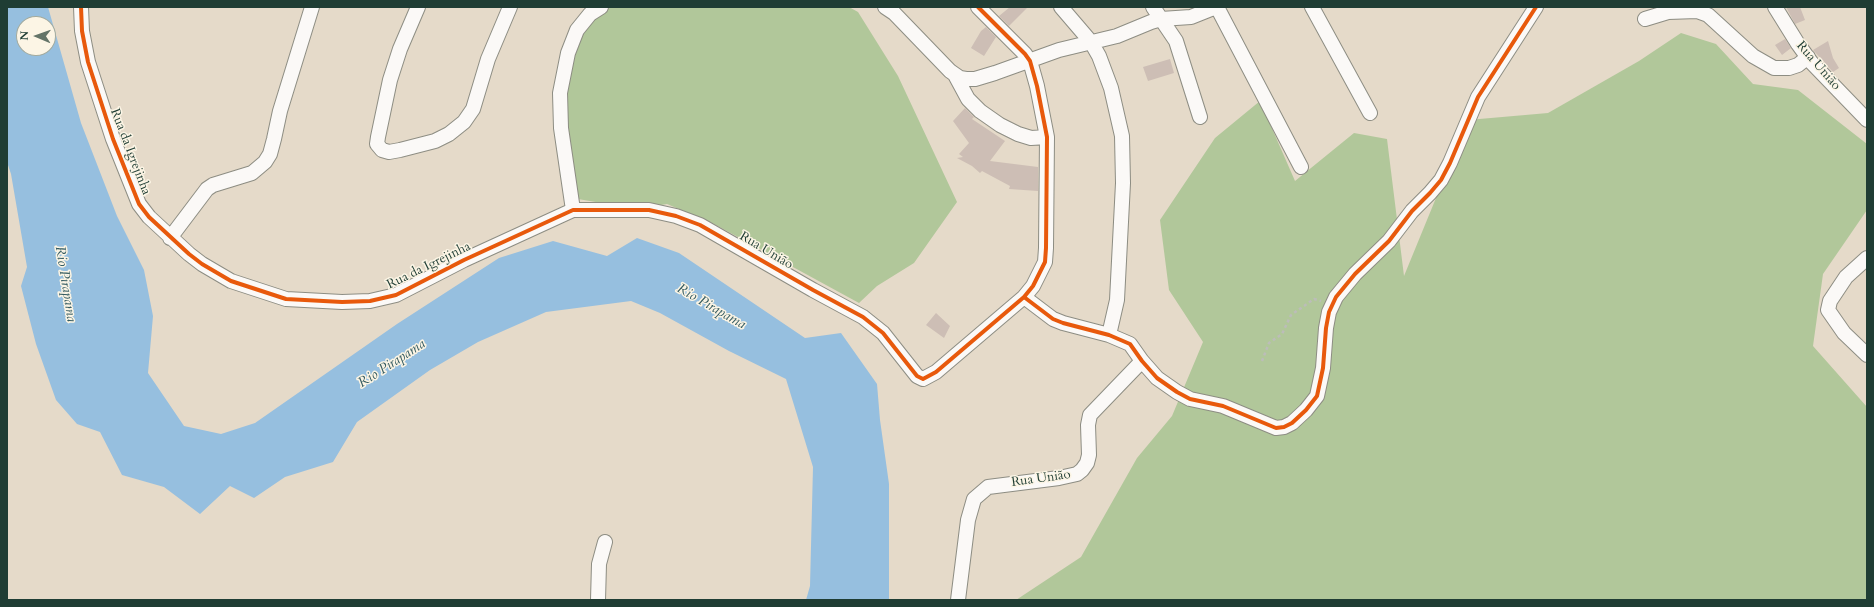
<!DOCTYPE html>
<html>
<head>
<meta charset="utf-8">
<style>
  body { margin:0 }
  #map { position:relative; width:1874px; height:607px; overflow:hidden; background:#e5dac9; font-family:Cardo,serif }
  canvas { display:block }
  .frame { position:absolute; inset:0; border:8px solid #1f3d34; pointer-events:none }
  .north { position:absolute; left:16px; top:16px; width:40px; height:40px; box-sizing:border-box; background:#fcf5e5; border:1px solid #a4ab9e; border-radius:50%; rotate:272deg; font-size:11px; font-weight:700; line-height:16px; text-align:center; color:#1f3d34 }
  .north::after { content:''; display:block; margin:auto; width:14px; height:18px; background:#647468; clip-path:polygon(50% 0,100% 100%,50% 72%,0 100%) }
</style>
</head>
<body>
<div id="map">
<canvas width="1874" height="607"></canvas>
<div class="frame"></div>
<div class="north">N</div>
</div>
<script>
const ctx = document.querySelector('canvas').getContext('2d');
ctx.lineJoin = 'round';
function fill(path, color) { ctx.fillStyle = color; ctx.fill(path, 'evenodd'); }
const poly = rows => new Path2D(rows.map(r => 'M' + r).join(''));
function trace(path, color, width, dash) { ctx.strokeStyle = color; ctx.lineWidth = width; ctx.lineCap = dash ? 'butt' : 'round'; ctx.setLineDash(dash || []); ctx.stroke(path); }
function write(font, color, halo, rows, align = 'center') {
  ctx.font = font + ' Cardo,serif'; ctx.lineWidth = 3; ctx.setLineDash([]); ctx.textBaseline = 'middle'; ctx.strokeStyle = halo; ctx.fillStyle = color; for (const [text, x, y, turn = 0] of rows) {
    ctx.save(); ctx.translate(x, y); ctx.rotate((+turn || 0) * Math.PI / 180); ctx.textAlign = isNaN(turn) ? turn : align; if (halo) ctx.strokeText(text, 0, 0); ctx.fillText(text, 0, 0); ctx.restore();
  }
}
fill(poly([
  [611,7,849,7,858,12,898,76,957,202,914,263,877,286,859,303,714,224,667,204,637,209,572,198,562,85,577,30],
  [1681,33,1716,44,1753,84,1798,90,1867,144,1867,210,1823,274,1813,346,1867,407,1867,600,1016,600,1081,557,1137,458,1172,416,1203,342,1169,290,1160,220,1215,138,1260,101,1295,181,1354,133,1387,139,1404,276,1468,120,1548,113,1639,61]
]), '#b1c79a');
fill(poly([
  [7,7,48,7,81,123,117,216,144,270,153,316,148,373,184,426,221,434,255,423,397,324,499,258,553,241,607,256,637,238,679,253,805,338,841,333,877,384,880,420,889,484,889,600,806,600,810,586,813,467,786,379,729,351,660,313,631,301,546,312,478,342,430,370,357,422,333,462,285,477,254,498,230,486,200,514,164,487,122,475,100,432,77,424,56,400,36,344,21,286,27,267,11,174,7,162],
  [24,24,48,24,48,48,24,48]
]), '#96bfdf');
fill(poly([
  [1010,7,1028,7,1009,26,999,16],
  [1786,7,1800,7,1805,20,1795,24],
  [986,27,996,37,984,56,971,48,981,31],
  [1785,39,1791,48,1782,55,1775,45],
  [1828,41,1833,58,1839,68,1833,72,1813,50],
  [1170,59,1174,73,1148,81,1143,67],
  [965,108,974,117,972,119,1005,141,990,161,1038,167,1038,191,1009,189,1010,186,982,171,980,173,972,166,957,158,963,157,959,154,969,143,953,121],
  [936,313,950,326,944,338,926,325]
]), '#cdbeb5');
const minor = poly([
  [81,7,82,31,88,62,113,139,139,204,149,217,189,254,202,264,231,281,286,299,342,302,370,301,396,295,464,260,573,210,649,210,676,216,700,225,813,290,863,317,883,333,917,376,923,379,936,372,1024,297,1033,286,1045,262,1046,248,1047,137,1037,86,1030,61,1025,54,978,7],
  [418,7,400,49,390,80,378,137,377,144,382,150,389,152,400,150,435,141,449,134,464,122,473,109,488,59,510,7],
  [885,7,894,13,950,71,960,78,966,79,975,79,995,73,1059,50,1117,36,1151,22,1161,19,1191,17,1216,7],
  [1061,7,1091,42,1099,56,1111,88,1122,136,1123,183,1117,300,1109,335],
  [1153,7,1176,41,1200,117],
  [1217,7,1301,167],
  [1312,7,1370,113],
  [1775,7,1798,44,1811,62,1867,120],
  [1645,19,1668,12,1697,11,1708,15,1753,56,1774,68,1789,68,1798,65,1808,57],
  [955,75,968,99,980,111,1000,125,1018,134,1031,138,1047,137],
  [573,210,561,128,560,93,568,53,577,30,590,14,601,7],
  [170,238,207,189,213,185,252,173,265,162,270,154,274,139,280,111,312,7],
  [1867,258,1846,277,1830,301,1828,310,1844,333,1867,355],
  [1024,297,1053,319,1063,323,1109,335,1130,344,1142,361,1157,378,1177,392,1190,399,1223,406,1276,428,1284,427,1292,423,1306,410,1317,396,1323,368,1326,328,1329,312,1336,297,1355,274,1389,241,1412,211,1430,193,1441,180,1450,163,1478,97,1536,7],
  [598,600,599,564,605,542],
  [958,600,968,520,974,499,988,487,1059,478,1077,474,1082,470,1087,463,1089,455,1088,425,1090,415,1142,361]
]);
trace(minor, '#8d8d83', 16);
trace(poly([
  [1262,361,1269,343,1282,334,1291,315,1314,299,1321,301]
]), '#bcbdb9', 2.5, [3, 3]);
trace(minor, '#fbf9f7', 14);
trace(poly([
  [81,7,82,31,88,62,113,139,139,204,149,217,189,254,202,264,231,281,286,299,342,302,370,301,396,295,464,260,573,210,649,210,676,216,700,225,813,290,863,317,883,333,917,376,923,379,936,372,1024,297,1033,286,1045,262,1046,248,1047,137,1037,86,1030,61,1025,54,978,7],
  [1024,297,1053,319,1063,323,1109,335,1130,344,1142,361,1157,378,1177,392,1190,399,1223,406,1276,428,1284,427,1292,423,1306,410,1317,396,1323,368,1326,328,1329,312,1336,297,1355,274,1389,241,1412,211,1430,193,1441,180,1450,163,1478,97,1536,7]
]), '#e8590c', 4);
write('13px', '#1f3d34', '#fcf5e5', [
  ["Rua União",1818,66,49],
  ["Rua da Igrejinha",130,152,69],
  ["Rua União",766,251,31],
  ["Rua da Igrejinha",429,266,-26],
  ["Rua União",1041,479,-8]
]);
write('italic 14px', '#345b61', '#fcf5e5', [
  ["Rio Pirapama",65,284,81],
  ["Rio Pirapama",711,307,30],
  ["Rio Pirapama",392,364,-33]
]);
</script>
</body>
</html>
